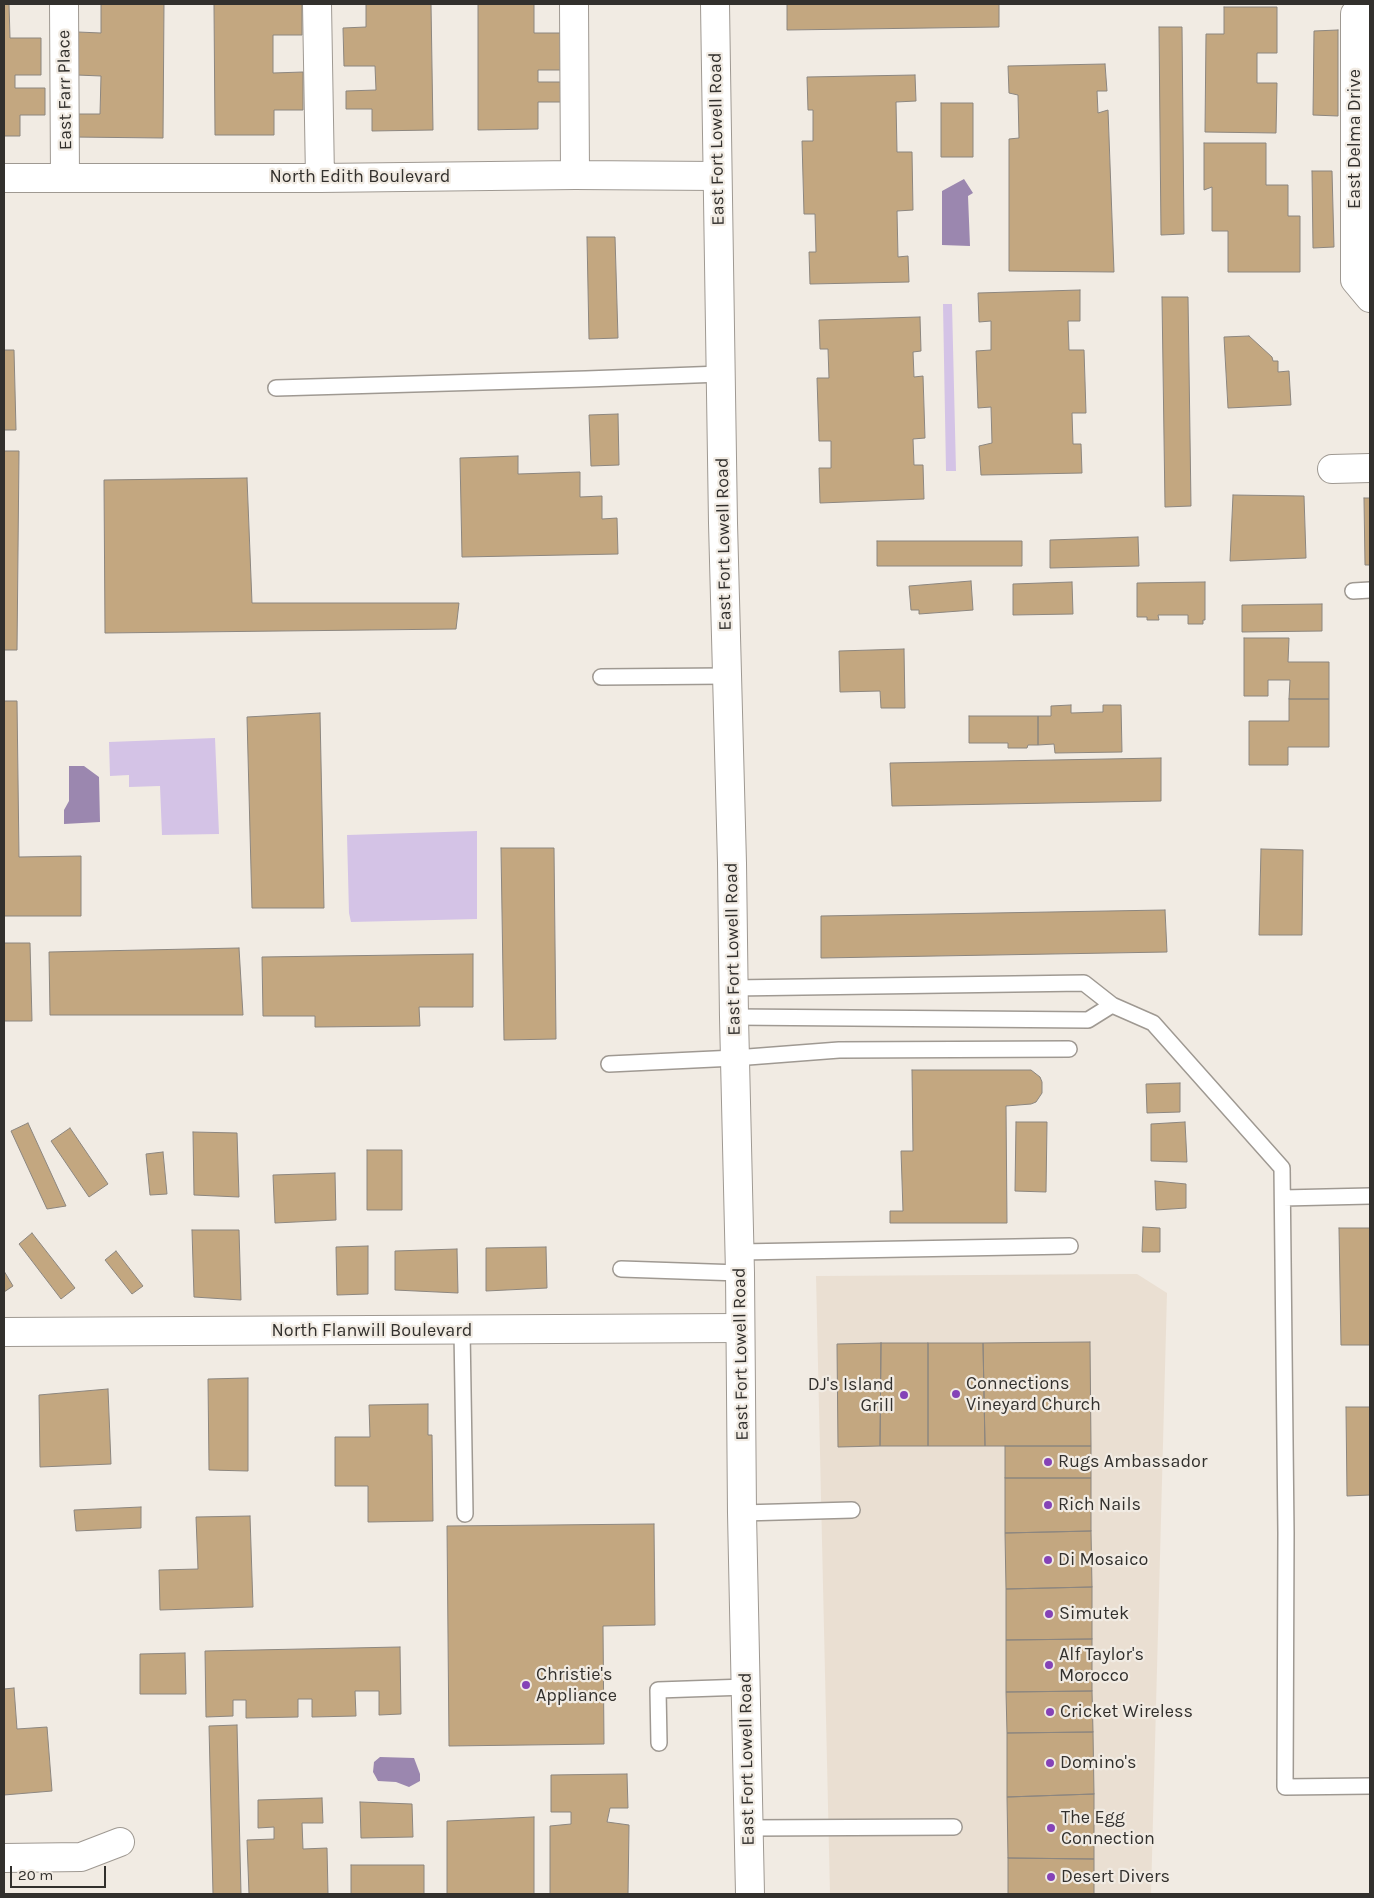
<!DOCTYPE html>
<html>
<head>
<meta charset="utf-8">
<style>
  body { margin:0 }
  #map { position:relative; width:1374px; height:1898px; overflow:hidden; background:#f1ebe3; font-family:Karla,sans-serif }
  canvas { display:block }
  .frame { position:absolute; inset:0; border:5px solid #32302d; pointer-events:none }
  .scale { position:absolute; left:10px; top:1866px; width:96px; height:22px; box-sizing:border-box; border:2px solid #32302d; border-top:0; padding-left:6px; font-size:15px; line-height:18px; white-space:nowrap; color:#32302d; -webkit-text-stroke:4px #f1ebe3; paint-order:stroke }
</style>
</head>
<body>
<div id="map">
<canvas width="1374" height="1898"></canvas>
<div class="frame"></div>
<div class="scale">20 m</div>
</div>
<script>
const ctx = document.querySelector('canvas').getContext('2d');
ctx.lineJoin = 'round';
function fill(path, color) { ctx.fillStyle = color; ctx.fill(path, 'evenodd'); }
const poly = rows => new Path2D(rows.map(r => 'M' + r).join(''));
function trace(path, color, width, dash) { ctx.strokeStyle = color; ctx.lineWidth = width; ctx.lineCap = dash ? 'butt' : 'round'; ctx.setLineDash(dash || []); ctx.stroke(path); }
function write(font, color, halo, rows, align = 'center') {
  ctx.font = font + ' Karla,sans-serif'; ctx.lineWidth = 4.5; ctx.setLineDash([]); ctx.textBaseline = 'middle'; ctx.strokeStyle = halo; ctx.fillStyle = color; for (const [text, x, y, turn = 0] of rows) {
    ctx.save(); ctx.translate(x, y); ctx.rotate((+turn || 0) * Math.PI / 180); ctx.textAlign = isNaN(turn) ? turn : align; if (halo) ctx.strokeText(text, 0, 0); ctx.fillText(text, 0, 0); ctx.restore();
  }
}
fill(poly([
  [1137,1274,1167,1293,1151,1894,830,1894,816,1276]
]), '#eadfd2');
fill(poly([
  [943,304,952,304,956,471,946,471],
  [215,738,219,834,162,835,160,786,129,787,129,775,110,776,109,742],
  [477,831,477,919,351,922,349,913,347,835]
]), '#d4c3e6');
fill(poly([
  [964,179,973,193,968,196,970,246,942,245,942,191],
  [69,766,84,766,99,777,100,822,64,824,64,810,69,801],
  [380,1757,414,1758,420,1774,420,1781,409,1787,396,1782,378,1781,373,1772,374,1762]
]), '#9b87af');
const building = poly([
  [4,4,9,4,10,38,41,38,41,75,15,75,15,88,45,88,45,115,20,115,20,136,4,136,4,4],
  [101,4,164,4,163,138,72,137,72,114,100,114,101,76,77,75,78,32,101,33,101,4],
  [214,4,302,4,302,35,273,35,273,73,303,72,303,110,274,110,274,135,215,135,214,4],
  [366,4,431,4,433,130,372,131,372,109,346,109,346,91,376,90,375,66,344,66,343,28,366,27,366,4],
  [478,4,534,4,534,33,565,33,565,70,538,70,538,82,565,82,565,102,538,102,538,129,478,130,478,4],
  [787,4,999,4,999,27,787,30,787,4],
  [1224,7,1277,7,1277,53,1257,53,1257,83,1277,83,1276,133,1205,132,1206,34,1224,34,1224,7],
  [1159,27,1182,27,1184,234,1161,235,1159,27],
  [1338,30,1338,116,1313,115,1314,31,1338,30],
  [1105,64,1107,91,1097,91,1098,113,1108,110,1114,272,1009,271,1009,139,1019,138,1018,95,1009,93,1008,66,1105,64],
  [915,75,916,101,896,102,897,152,912,152,913,210,897,211,898,257,908,256,909,282,810,284,809,252,816,252,815,214,804,214,802,141,813,141,813,110,808,110,807,77,915,75],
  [941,103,973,103,973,157,941,157,941,103],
  [1204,143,1266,143,1266,185,1288,185,1288,216,1300,216,1300,272,1228,272,1228,231,1212,231,1212,187,1204,190,1204,143],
  [1312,171,1332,171,1334,247,1313,248,1312,171],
  [587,237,615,237,618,338,589,339,587,237],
  [1080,290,1080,321,1068,321,1069,350,1084,350,1086,413,1072,413,1073,444,1081,444,1082,473,981,475,979,446,992,443,991,407,978,408,976,351,991,350,991,321,979,322,978,293,1080,290],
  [1162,297,1188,297,1191,506,1165,507,1162,297],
  [920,317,921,351,913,352,914,377,923,376,925,438,913,439,914,465,923,465,924,499,820,503,819,468,831,468,831,441,819,441,817,378,829,378,828,349,820,349,819,320,920,317],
  [1249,336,1272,357,1273,361,1278,361,1278,372,1289,371,1291,405,1228,408,1224,337,1249,336],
  [4,350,14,350,16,430,4,430,4,350],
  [618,414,619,465,591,466,589,415,618,414],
  [4,451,19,451,17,650,4,650,4,451],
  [518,456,518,474,580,472,580,497,602,496,602,519,617,518,618,554,462,557,460,458,518,456],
  [247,478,252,603,459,603,456,629,105,633,104,480,247,478],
  [1233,495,1304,496,1306,558,1230,561,1233,495],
  [1364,498,1370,498,1370,565,1365,565,1364,498],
  [1138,537,1139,566,1050,568,1050,540,1138,537],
  [877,541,1022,541,1022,566,877,566,877,541],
  [971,581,973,610,919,614,919,610,911,610,909,586,971,581],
  [1072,582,1073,614,1013,615,1013,584,1072,582],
  [1205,582,1205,620,1203,620,1203,624,1188,624,1188,615,1158,615,1159,620,1147,620,1147,617,1137,617,1137,583,1205,582],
  [1322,604,1322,631,1242,632,1242,605,1322,604],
  [1244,638,1289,638,1288,662,1329,662,1329,699,1289,699,1290,680,1268,680,1268,696,1244,696,1244,638],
  [904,649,905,708,881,708,880,691,840,692,839,651,904,649],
  [1289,699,1329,699,1329,747,1288,747,1288,765,1249,765,1249,721,1289,721,1289,699],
  [4,701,17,701,19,857,81,856,81,916,4,916,4,701],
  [1071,705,1071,713,1103,712,1103,705,1121,705,1122,752,1055,753,1054,744,1038,745,1038,716,1051,716,1051,706,1071,705],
  [320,713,324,908,252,908,247,717,320,713],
  [969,716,1038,716,1038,745,1028,745,1027,748,1008,748,1008,743,969,743,969,716],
  [1161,758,1161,801,892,806,890,763,1161,758],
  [501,848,554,848,556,1039,504,1040,501,848],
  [1261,849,1303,850,1302,935,1259,935,1261,849],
  [1165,910,1167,952,821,958,821,916,1165,910],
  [4,943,30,943,32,1021,4,1021,4,943],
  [239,948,243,1015,50,1015,49,952,239,948],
  [473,954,473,1007,419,1007,420,1026,315,1027,315,1016,263,1016,262,957,473,954],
  [912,1070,1031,1070,1040,1077,1042,1082,1042,1093,1036,1102,1031,1104,1006,1106,1007,1223,890,1223,890,1211,903,1211,901,1151,913,1151,912,1070],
  [1180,1083,1180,1112,1147,1113,1146,1084,1180,1083],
  [1016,1122,1047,1122,1046,1192,1015,1191,1016,1122],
  [1185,1122,1187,1162,1151,1161,1151,1124,1185,1122],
  [28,1123,66,1206,47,1209,11,1131,28,1123],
  [70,1128,108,1184,89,1197,51,1141,70,1128],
  [193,1132,237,1133,239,1197,194,1195,193,1132],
  [367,1150,402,1150,402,1210,367,1210,367,1150],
  [163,1152,167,1194,150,1195,146,1154,163,1152],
  [335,1173,336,1220,275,1223,273,1175,335,1173],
  [1155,1181,1186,1184,1186,1208,1156,1210,1155,1181],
  [1143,1227,1160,1228,1160,1252,1142,1252,1143,1227],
  [1339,1228,1370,1228,1370,1345,1341,1345,1339,1228],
  [192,1230,239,1230,241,1300,194,1297,192,1230],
  [32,1233,75,1288,61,1299,19,1244,32,1233],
  [368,1246,368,1294,337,1295,336,1247,368,1246],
  [546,1247,547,1288,486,1291,486,1248,546,1247],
  [457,1249,458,1293,395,1290,395,1251,457,1249],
  [116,1251,143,1286,132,1294,105,1260,116,1251],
  [4,1271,13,1286,4,1292,4,1271],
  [1090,1342,1091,1446,985,1446,983,1343,1090,1342],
  [881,1343,928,1343,928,1446,880,1446,881,1343],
  [881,1343,880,1446,838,1447,837,1344,881,1343],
  [928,1343,983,1343,985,1446,928,1446,928,1343],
  [248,1378,248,1471,209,1470,208,1379,248,1378],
  [108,1389,111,1464,40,1467,39,1395,108,1389],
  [428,1404,428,1435,432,1435,433,1521,368,1522,368,1486,335,1486,335,1437,370,1437,369,1405,428,1404],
  [1346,1407,1370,1407,1370,1495,1347,1496,1346,1407],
  [1005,1446,1091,1446,1091,1478,1005,1478,1005,1446],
  [1005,1478,1091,1478,1091,1531,1005,1533,1005,1478],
  [141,1507,141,1528,76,1531,74,1510,141,1507],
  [250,1516,253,1607,160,1610,159,1570,198,1569,196,1517,250,1516],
  [654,1524,655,1625,603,1626,604,1744,449,1746,447,1526,654,1524],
  [1091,1531,1092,1587,1006,1589,1005,1533,1091,1531],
  [1092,1587,1092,1639,1006,1640,1006,1589,1092,1587],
  [1092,1639,1092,1691,1006,1692,1006,1640,1092,1639],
  [400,1647,401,1714,379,1715,379,1691,355,1691,356,1716,312,1717,312,1699,298,1699,298,1717,246,1718,246,1700,233,1700,233,1716,206,1717,205,1651,400,1647],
  [185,1653,186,1694,140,1694,140,1654,185,1653],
  [14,1688,17,1729,47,1727,52,1791,4,1795,4,1689,14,1688],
  [1092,1691,1093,1732,1007,1733,1006,1692,1092,1691],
  [237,1725,241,1894,213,1894,209,1726,237,1725],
  [1093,1732,1094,1794,1007,1797,1007,1733,1093,1732],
  [627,1774,628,1808,610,1808,607,1822,629,1825,628,1894,550,1894,550,1826,571,1824,571,1812,551,1812,551,1775,627,1774],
  [1094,1794,1094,1859,1008,1858,1007,1797,1094,1794],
  [322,1798,323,1823,302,1823,303,1849,327,1848,328,1894,249,1894,247,1840,274,1839,274,1827,258,1828,258,1800,322,1798],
  [360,1802,412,1804,413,1837,361,1838,360,1802],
  [534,1817,534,1894,447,1894,447,1821,534,1817],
  [1008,1858,1094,1859,1094,1894,1008,1894,1008,1858],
  [351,1865,424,1865,424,1894,351,1894,351,1865]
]);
fill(building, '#c3a780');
trace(building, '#8c867f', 1);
const lane = poly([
  [276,388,586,379,721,374],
  [1353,591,1370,590],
  [601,677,727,676],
  [733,988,1084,983,1112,1005,1088,1020,734,1017],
  [1112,1005,1153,1023,1282,1168,1286,1533,1285,1787,1370,1786],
  [609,1064,735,1058,839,1050,1069,1049],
  [1283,1198,1370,1196],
  [740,1252,1070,1246],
  [621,1269,740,1273],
  [462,1330,465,1514],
  [742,1513,852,1510],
  [659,1743,658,1690,746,1687],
  [749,1828,954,1827]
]);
const street = poly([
  [64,4,65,177],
  [317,4,320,178],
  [574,4,575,175],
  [1370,14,1355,14,1355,280,1370,298],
  [4,178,320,178,575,175,717,176],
  [1332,469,1370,468],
  [4,1332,740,1328],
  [4,1858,81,1857,120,1842]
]);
const secondary = poly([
  [715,4,723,523,732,863,734,1017,740,1273,742,1513,750,1894]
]);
trace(lane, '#9f9992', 18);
trace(street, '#9f9992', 30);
trace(secondary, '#9f9992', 30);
trace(lane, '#fff', 15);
trace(street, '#fff', 28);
trace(secondary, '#fff', 28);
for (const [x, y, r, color] of [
  [956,1394,5,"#8543b7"],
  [904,1395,5,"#8543b7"],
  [1048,1462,5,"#8543b7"],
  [1048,1505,5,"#8543b7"],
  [1048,1560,5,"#8543b7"],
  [1049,1614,5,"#8543b7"],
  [1049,1665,5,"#8543b7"],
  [526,1685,5,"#8543b7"],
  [1050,1712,5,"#8543b7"],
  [1050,1763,5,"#8543b7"],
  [1051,1828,5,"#8543b7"],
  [1051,1877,5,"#8543b7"]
]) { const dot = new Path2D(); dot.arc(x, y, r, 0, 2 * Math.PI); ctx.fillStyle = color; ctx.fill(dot); trace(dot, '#f1ebe3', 2); }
write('18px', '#32302d', '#f1ebe3', [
  ["East Farr Place",65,90,-91],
  ["East Fort Lowell Road",717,139,-91],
  ["East Delma Drive",1355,139,-90],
  ["North Edith Boulevard",360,177],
  ["East Fort Lowell Road",724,544,-91],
  ["East Fort Lowell Road",733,949,-91],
  ["North Flanwill Boulevard",372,1331],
  ["East Fort Lowell Road",741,1354,-91],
  ["East Fort Lowell Road",747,1759,-91]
]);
write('18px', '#32302d', '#f1ebe3', [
  ["Connections",966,1384],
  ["Vineyard Church",966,1405],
  ["DJ's Island",894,1385,"right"],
  ["Grill",894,1406,"right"],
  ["Rugs Ambassador",1058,1462],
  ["Rich Nails",1058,1505],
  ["Di Mosaico",1058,1560],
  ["Simutek",1059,1614],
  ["Alf Taylor's",1059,1655],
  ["Morocco",1059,1676],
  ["Christie's",536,1675],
  ["Appliance",536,1696],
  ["Cricket Wireless",1060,1712],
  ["Domino's",1060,1763],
  ["The Egg",1061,1818],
  ["Connection",1061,1839],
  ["Desert Divers",1061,1877]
], 'left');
</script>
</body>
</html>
